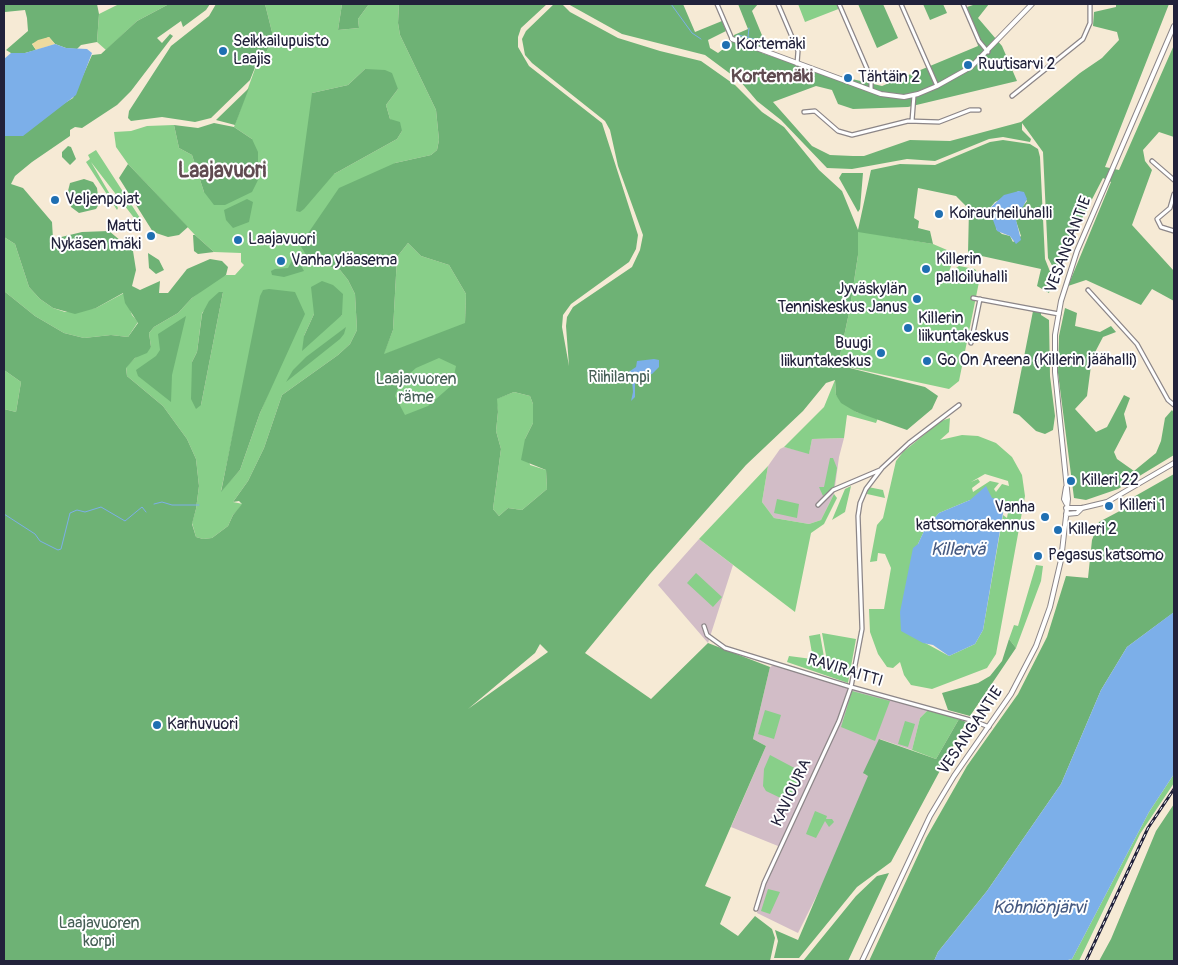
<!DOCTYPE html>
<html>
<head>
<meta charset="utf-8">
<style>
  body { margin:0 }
  #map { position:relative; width:1178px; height:965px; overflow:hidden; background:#f6ead5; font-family:Pangolin,sans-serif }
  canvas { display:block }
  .frame { position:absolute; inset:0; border:5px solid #22223b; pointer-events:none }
</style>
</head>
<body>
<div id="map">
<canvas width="1178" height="965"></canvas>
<div class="frame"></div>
</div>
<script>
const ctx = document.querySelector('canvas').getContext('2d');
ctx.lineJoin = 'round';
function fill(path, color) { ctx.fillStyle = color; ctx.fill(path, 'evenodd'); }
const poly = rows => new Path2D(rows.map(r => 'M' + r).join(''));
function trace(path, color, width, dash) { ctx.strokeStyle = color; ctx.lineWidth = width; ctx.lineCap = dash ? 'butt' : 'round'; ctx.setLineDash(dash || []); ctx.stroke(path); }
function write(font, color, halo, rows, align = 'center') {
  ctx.font = font + ' Pangolin,sans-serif'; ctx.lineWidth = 4; ctx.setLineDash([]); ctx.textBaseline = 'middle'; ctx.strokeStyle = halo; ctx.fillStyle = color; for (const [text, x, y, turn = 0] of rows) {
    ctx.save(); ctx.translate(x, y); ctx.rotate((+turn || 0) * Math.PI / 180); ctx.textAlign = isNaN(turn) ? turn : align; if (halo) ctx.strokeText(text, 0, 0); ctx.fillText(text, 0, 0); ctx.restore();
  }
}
fill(poly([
  [844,438,839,457,834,494,821,520,809,524,774,518,762,502,768,466,780,449,784,447,809,453,812,439],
  [699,539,733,565,708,643,658,585],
  [774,665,928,710,920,718,912,750,880,739,864,774,869,776,827,875,798,933,757,913,765,886,783,848,731,827,766,746,753,739,770,667]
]), '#d2bdc7');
fill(poly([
  [119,4,169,4,137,21,106,50,97,42,99,14],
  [265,4,342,4,338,30,359,28,358,19,369,4,399,4,398,23,400,35,436,110,439,140,437,150,431,155,395,163,311,263,320,267,328,266,340,270,348,280,355,294,357,330,350,344,338,355,282,395,264,448,248,481,233,502,243,504,233,515,228,526,212,538,203,539,196,537,192,523,196,509,199,486,196,459,187,439,163,406,127,376,126,367,135,358,151,347,149,333,154,327,178,313,192,298,218,278,226,275,235,275,244,265,241,262,241,253,214,252,195,235,128,164,116,147,114,132,131,131,147,126,174,125,179,148,192,155,204,192,252,139,234,127,260,55,267,51,273,36],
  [365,69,398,89,386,105,390,119,402,131,397,139,334,174,312,93,348,85],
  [263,291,280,365,260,413,240,470,221,491],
  [223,292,201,405,192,362,197,352,202,313],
  [314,301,342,315,304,336,314,314],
  [798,4,839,4,841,8,805,22],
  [96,150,142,221,138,223,91,162,118,208,117,210,86,162,90,159,88,155],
  [858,231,933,244,954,253,956,262,950,261,952,264,948,274,953,275,956,268,959,266,975,269,980,277,959,381,949,389,838,365,850,308,858,255],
  [4,237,15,244,29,287,40,299,53,308,65,312,96,308,124,293,132,315,138,322,128,337,111,335,84,338,64,333,35,316,4,291],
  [408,243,421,256,449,265,466,294,465,324,383,355,393,330,397,257],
  [464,342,464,396,403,421,375,370],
  [4,370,21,382,16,412,4,409],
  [835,380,836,395,856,412,878,418,876,423,847,415,844,438,812,439,809,454,784,447,824,407],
  [514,392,530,396,533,404,533,423,525,439,530,465,546,470,547,489,522,510,508,508,499,516,493,509,501,449,496,431,498,412,496,399],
  [950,418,949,432,940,440,962,435,978,436,996,443,1012,457,1022,475,1025,496,996,654,987,668,932,689,911,685,904,675,900,662,893,668,887,667,878,654,870,632,869,609,884,609,891,568,885,554,878,553,877,561,870,562,877,525,883,518,896,461,903,452,941,421],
  [985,474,1008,481,1009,486,1002,484,996,492,994,489,999,483,990,481,973,492,972,488,980,482,978,479,971,482],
  [970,500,1000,504,1004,507,1009,506,1007,518,1003,515,983,630,975,644,949,656,907,633,918,544,925,529,939,513],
  [830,458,833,458,837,468,834,487,823,496,819,487,824,487],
  [768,466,762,502,774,518,809,524,821,520,834,494,837,498,824,524,811,533,795,612,699,539],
  [851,486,845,512,832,520,845,489],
  [868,487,883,490,885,498,867,494],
  [777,499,799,504,797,518,774,513],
  [1036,565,1043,566,1041,581,1016,648,1009,639,1014,625,1018,626],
  [696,573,722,597,713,607,687,583],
  [822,633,856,639,848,683,787,662,789,656,827,661],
  [820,634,824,657,813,659,809,636],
  [852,691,890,701,875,741,841,727],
  [765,710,781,715,774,739,758,734],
  [928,710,959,719,936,759,912,750,920,718],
  [905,721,915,724,908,747,898,744],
  [770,755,802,772,791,803,766,791,763,786,764,769],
  [1174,774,1174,783,1140,834,1079,961,1064,961,1072,959,1149,812],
  [815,811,827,816,826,819,832,819,834,822,829,827,825,821,816,838,806,834],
  [768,889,780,892,770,914,761,911]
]), '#88cf89');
fill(poly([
  [4,4,97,4,99,14,97,42,81,45,77,49,66,48,55,44,49,37,32,44,36,50,25,53,11,53,6,50,28,31,27,18,25,10,5,12,4,36],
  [169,4,210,4,206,10,183,27,181,21,157,38,162,43,170,34,173,36,131,91,117,105,82,128,75,127,70,130,70,136,32,162,15,176,11,184,23,188,52,222,53,239,82,232,109,231,133,251,136,270,132,286,140,290,160,281,159,293,168,293,187,269,210,259,222,261,228,267,226,275,192,298,178,313,154,327,149,333,151,347,147,353,135,358,126,368,127,376,163,406,187,439,196,459,199,486,196,509,192,524,196,537,203,539,212,538,228,526,233,515,242,504,239,501,233,502,248,481,264,448,282,395,338,355,350,344,357,330,355,294,348,280,340,270,328,266,321,267,311,263,300,245,339,188,395,163,431,155,437,150,439,140,436,110,400,35,398,23,399,4,547,4,521,28,518,37,518,47,529,66,602,123,638,235,636,249,629,262,571,304,563,315,562,327,569,366,566,326,567,317,573,307,632,267,640,250,643,235,618,166,610,130,605,121,532,63,525,55,522,39,526,31,554,4,562,4,570,12,618,38,660,51,701,61,735,85,762,112,784,127,819,170,842,191,858,230,871,170,900,164,935,165,990,142,1003,140,1030,144,1038,149,1040,157,1045,259,1053,279,1049,293,1037,286,1041,269,968,253,969,209,956,196,918,188,914,218,919,221,918,228,930,231,933,244,858,232,858,255,850,308,838,365,925,387,938,396,932,409,907,430,856,412,841,403,836,395,835,380,826,383,803,411,746,465,650,574,585,653,651,699,708,643,770,667,753,739,766,746,705,886,731,897,720,924,738,936,755,916,772,929,775,938,770,961,4,961,4,409,16,412,21,382,4,370,4,291,35,316,64,333,84,338,111,335,128,337,138,323,125,303,123,293,96,308,75,314,53,308,40,299,29,287,15,244,4,237,4,136,11,136,73,98,92,55,101,54,137,21],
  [1019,191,1027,201,1019,211,1016,221,1021,236,1013,242,1010,236,1002,234,996,229,996,224,989,209,995,202],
  [408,243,421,256,449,265,466,294,465,323,384,354,393,330,397,257],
  [439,358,456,366,452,385,428,406,405,415,395,396,401,381,416,368],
  [514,392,530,396,533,404,533,423,525,439,521,460,546,470,547,489,522,510,508,508,499,516,493,509,501,449,496,431,498,412,497,399],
  [540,644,548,652,468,709,535,653],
  [216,4,265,4,273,36,267,51,260,55,250,80,211,118,195,122,162,117,131,121,128,118,129,111,171,46,209,16],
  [342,4,369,4,358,19,359,28,338,30],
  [568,4,683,4,695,32,722,21,726,31,708,40,710,48,718,53,731,43,734,35,748,29,738,4,758,4,752,11,766,45,762,53,809,69,882,86,978,46,967,7,976,4,989,4,978,18,1002,46,1017,81,908,107,853,109,838,104,832,90,816,86,773,102,812,146,830,155,853,156,864,156,910,140,950,141,1021,122,1080,73,1102,58,1119,40,1117,32,1093,26,1094,12,1116,7,1116,4,1169,4,1105,167,1119,170,1174,45,1174,137,1159,132,1143,150,1145,161,1152,170,1132,225,1174,271,1174,301,1152,289,1141,305,1086,280,1068,286,1111,182,1103,178,1055,271,1048,258,1043,152,1022,123,1022,130,1031,139,1030,142,1003,137,989,139,935,161,907,159,852,169,827,168,781,120,757,101,740,81,705,55,622,34],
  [858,4,883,4,898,38,877,48],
  [923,4,943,4,947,13,930,20],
  [365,69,385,70,392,73,398,89,386,105,390,119,400,122,402,131,397,139,334,174,304,209,300,212,296,211,312,93,348,85],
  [249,88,235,125,216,120],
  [214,123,234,127,252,139,258,152,258,180,252,192,225,205,214,205,204,192,192,155,179,148,174,125,198,128],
  [68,146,71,147,76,159,70,165,62,157,62,152],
  [128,164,188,227,179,235,168,237,153,232,119,178],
  [842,173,863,173,860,209,858,212,839,178],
  [84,179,93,182,97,188,99,204,96,209,79,213,71,207,68,191,70,183],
  [247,199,253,202,249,222,233,228,226,220,224,210],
  [193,235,195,235,214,252,198,254,194,251],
  [148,253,159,260,164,270,156,274,149,268],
  [295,255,304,271,284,277,272,275,271,271,275,269,288,268],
  [322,281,333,285,343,294,342,315,302,351,304,336,314,314,311,287],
  [269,289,295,292,305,314,260,413,240,470,221,492,260,296,263,290],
  [219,292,223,292,201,405,196,409,191,399,192,362,197,352,202,314,209,301],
  [1065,308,1077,313,1075,326,1100,332,1111,326,1116,332,1103,337,1092,358,1087,396,1075,409,1096,432,1107,427,1124,395,1130,398,1124,414,1127,427,1114,452,1117,459,1134,471,1156,453,1161,441,1165,418,1172,410,1174,413,1174,455,1118,489,1086,500,1074,498,1058,373,1059,336],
  [1033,311,1041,312,1041,315,1049,320,1050,376,1055,416,1053,430,1045,434,1036,431,1019,415,1013,413],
  [186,316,172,375,171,402,138,376,136,370,156,356,160,350,158,334],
  [346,327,344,334,340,339,286,382,293,370,306,357],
  [1174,474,1173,613,1127,647,1101,690,1061,784,987,891,938,952,934,961,869,961,926,838,967,766,1018,694,1047,637,1066,576,1088,578,1092,540,1099,522,1131,505,1130,499],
  [1009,639,1016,648,970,716,948,710,942,693,978,683,990,676,1002,661],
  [959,719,966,722,891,862,857,887,799,958,774,958,778,941,775,930,798,940,868,776,863,773,879,739,936,759],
  [1174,804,1174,961,1099,961,1111,939,1156,831],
  [889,873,848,961,803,961,856,896,877,876]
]), '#6eb275');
fill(poly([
  [49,37,55,44,36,50,32,44,38,40]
]), '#eeda9e');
fill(poly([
  [55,44,66,48,87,49,92,53,76,95,23,136,4,136,4,59,11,53,25,53],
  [1019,191,1024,192,1027,199,1016,220,1021,240,1016,244,1010,236,997,231,989,209,1004,195],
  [654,359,659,360,659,367,652,374,642,377,635,383,635,397,631,401,633,392,632,380,627,373,636,367,637,361],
  [986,486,992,498,999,499,1004,507,983,630,975,644,949,656,933,645,923,643,901,631,900,612,913,548,918,544,925,529,939,513,970,500],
  [1174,612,1174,774,1149,812,1072,959,1064,961,934,961,938,952,987,891,1061,784,1101,690,1127,647]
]), '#7cafe9');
trace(poly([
  [671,4,692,33,701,39],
  [738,35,761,41],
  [748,37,749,28],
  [154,504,162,502,172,505,199,505],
  [4,514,35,534,40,541,58,550,61,549,70,513,77,510,85,512,101,507,125,521,142,507,146,512]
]), '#7cafe9', 1);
const minor = poly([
  [717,4,732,39],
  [778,4,798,51,797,64],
  [839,4,871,78,871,90],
  [901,4,937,86],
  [963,4,979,41,988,52],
  [1012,96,1083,39,1090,23,1090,4],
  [804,112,815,111,838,131,852,135,908,121,939,122,970,110,979,110],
  [912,121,914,95],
  [1152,161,1174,180],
  [1174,194,1170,208,1157,219,1161,227,1174,231],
  [1088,290,1137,344,1168,400,1174,405],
  [973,298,1059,314],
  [971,343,980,299],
  [818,505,833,490,880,470],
  [704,626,707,635,725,648,851,687,974,721,989,727],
  [756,909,764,883,839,721,851,687,862,629,858,516,860,503,866,489,882,468,909,443,959,405]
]);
const tertiary = poly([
  [732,39,881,94,904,97,918,94,937,86,971,67,1032,4],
  [1066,487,1064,499,1066,503],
  [1066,508,1082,508,1107,502,1174,463],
  [1066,514,1077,513,1082,508],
  [862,961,930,816,954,776,1011,694,1036,646,1050,607,1061,560,1068,499,1055,372,1055,335,1061,301,1077,251,1174,26]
]);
trace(minor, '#8c8688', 5.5);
trace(tertiary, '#8c8688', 6);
trace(minor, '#fff', 3);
trace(tertiary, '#fff', 4);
const rail = poly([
  [1086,961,1148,828,1174,789]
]);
trace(rail, '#22223b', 3);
trace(rail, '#fff', 1, [4]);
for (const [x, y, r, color] of [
  [726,45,5,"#1f6fb2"],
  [223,51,5,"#1f6fb2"],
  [968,65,5,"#1f6fb2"],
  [848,78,5,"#1f6fb2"],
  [55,200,5,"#1f6fb2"],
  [939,214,5,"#1f6fb2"],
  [151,236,5,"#1f6fb2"],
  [238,240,5,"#1f6fb2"],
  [281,261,5,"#1f6fb2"],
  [926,269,5,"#1f6fb2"],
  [917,299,5,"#1f6fb2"],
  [908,328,5,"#1f6fb2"],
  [881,353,5,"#1f6fb2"],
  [927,361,5,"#1f6fb2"],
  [1071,481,5,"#1f6fb2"],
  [1109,506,5,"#1f6fb2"],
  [1045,517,5,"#1f6fb2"],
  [1058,530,5,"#1f6fb2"],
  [1038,556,5,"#1f6fb2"],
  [157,725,5,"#1f6fb2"]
]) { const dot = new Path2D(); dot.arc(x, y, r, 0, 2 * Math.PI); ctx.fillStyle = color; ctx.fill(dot); trace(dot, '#fff', 2); }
write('16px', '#22223b', '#fff', [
  ["Seikkailupuisto",233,42],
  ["Laajis",233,60],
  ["Kortemäki",736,45],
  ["Ruutisarvi 2",978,65],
  ["Tähtäin 2",858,78],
  ["Veljenpojat",65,200],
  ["Koiraurheiluhalli",949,214],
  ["Matti",141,227,"right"],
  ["Nykäsen mäki",141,245,"right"],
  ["Laajavuori",248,240],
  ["Killerin",936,260],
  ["palloiluhalli",936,278],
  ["Vanha yläasema",291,261],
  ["Jyväskylän",907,290,"right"],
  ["Tenniskeskus Janus",907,308,"right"],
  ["Killerin",918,319],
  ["liikuntakeskus",918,337],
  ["Buugi",871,344,"right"],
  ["liikuntakeskus",871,362,"right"],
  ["Go On Areena (Killerin jäähalli)",937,361],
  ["Killeri 22",1081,481],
  ["Killeri 1",1119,506],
  ["Vanha",1035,508,"right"],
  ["katsomorakennus",1035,526,"right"],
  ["Killeri 2",1068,530],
  ["Pegasus katsomo",1048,556],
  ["Karhuvuori",167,725]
], 'left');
write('16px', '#22223b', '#fff', [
  ["VESANGANTIE",1069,245,-69],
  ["RAVIRAITTI",845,671,17],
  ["VESANGANTIE",971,731,-56],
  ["KAVIOURA",792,793,-65]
]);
write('16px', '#465f56', '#fff', [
  ["Riihilampi",619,378],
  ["Laajavuoren",416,380],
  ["räme",416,398],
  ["Laajavuoren",99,924],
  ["korpi",99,942]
]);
write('italic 18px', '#465a81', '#fff', [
  ["Killervä",958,550],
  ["Köhniönjärvi",1039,908]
]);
write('bold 19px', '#604b51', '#fff', [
  ["Kortemäki",772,77]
]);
write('bold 21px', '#604b51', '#fff', [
  ["Laajavuori",222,172]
]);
</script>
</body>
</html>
